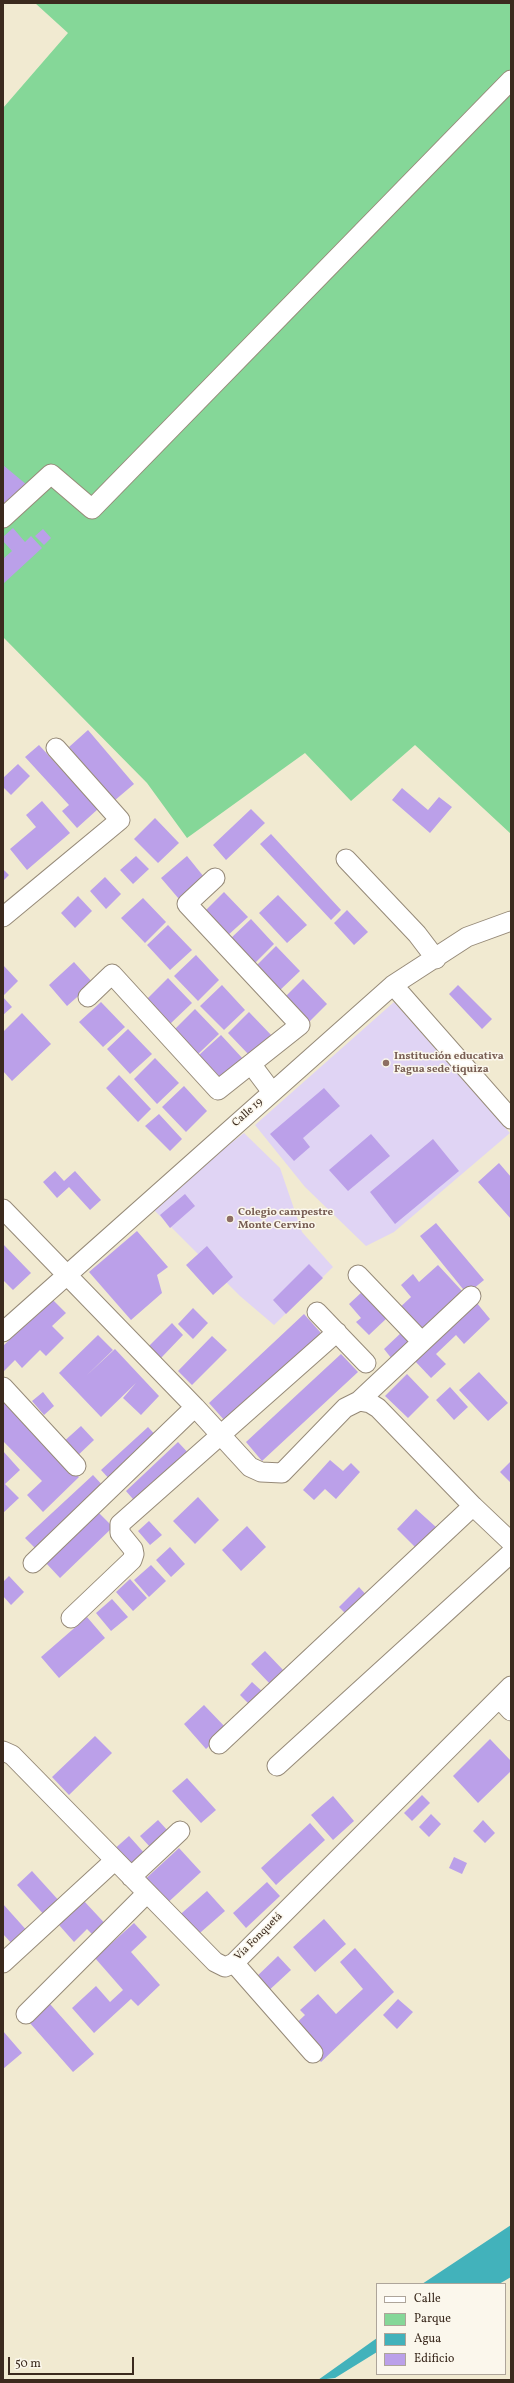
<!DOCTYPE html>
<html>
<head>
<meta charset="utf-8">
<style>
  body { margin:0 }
  #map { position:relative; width:514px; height:2383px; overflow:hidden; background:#f1ead1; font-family:Vollkorn,serif }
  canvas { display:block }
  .frame { position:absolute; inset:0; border:4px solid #3b2a1e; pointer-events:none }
  .legend { position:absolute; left:376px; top:2283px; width:130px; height:92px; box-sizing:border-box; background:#fbf7ec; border:1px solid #aea59a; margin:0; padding:5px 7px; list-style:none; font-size:12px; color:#3b2a1e }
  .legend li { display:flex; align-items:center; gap:8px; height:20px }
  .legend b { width:20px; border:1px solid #aea59a }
  .scale { position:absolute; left:8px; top:2357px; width:126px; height:18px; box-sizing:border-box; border:2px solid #3b2a1e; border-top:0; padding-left:5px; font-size:12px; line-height:14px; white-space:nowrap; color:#3b2a1e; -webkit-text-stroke:3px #fbf7ec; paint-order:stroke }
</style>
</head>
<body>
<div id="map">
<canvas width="514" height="2383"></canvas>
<div class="frame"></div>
<ul class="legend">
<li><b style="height:5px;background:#fff"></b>Calle</li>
<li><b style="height:11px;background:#85d798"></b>Parque</li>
<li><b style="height:11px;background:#42b2bb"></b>Agua</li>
<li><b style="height:11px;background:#bba0e9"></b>Edificio</li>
</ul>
<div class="scale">50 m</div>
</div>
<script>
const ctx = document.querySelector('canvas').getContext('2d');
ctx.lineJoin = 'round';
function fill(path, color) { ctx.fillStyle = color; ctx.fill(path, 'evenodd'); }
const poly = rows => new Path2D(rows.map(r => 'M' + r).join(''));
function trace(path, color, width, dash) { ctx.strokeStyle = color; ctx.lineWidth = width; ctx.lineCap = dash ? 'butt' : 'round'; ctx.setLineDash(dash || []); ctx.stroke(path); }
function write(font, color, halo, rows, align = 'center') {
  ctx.font = font + ' Vollkorn,serif'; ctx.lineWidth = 3; ctx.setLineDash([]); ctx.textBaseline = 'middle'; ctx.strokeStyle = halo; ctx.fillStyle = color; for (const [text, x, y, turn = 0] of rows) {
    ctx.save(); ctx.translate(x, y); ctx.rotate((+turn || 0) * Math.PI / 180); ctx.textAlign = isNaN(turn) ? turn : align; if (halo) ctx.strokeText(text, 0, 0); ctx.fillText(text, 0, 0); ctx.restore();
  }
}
fill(poly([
  [394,1002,510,1133,394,1232,366,1246,305,1187,255,1125],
  [244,1133,280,1168,302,1232,333,1267,274,1325,240,1296,150,1206]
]), '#e0d4f4');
fill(poly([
  [35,3,511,3,511,834,415,745,351,801,305,753,187,838,147,783,3,637,3,108,68,33]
]), '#85d798');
fill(poly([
  [511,2225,511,2277,499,2284,422,2284],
  [377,2338,377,2352,335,2378,318,2380]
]), '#42b2bb');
fill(poly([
  [3,465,27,485,3,513],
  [13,528,25,542,31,536,42,548,3,584,3,559,12,551,3,541,3,537],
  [43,529,51,538,44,545,35,536],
  [88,730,134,784,114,801,69,747],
  [39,745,98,809,77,828,62,811,69,805,25,757],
  [18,764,30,776,11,795,3,787,3,778],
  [402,788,428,810,439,797,452,807,430,833,392,800],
  [42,801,70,833,27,870,10,849,36,827,26,815],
  [251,809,265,823,226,860,213,845],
  [155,818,179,843,158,863,134,839],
  [271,834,341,910,331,920,260,844],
  [136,856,149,869,133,884,120,870],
  [187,856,204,877,179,899,161,878],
  [3,869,9,875,3,881],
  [105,877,121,894,106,909,90,891],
  [224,892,248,917,226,937,203,913],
  [278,895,307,925,287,943,259,913],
  [78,896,92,911,75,928,61,913],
  [143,898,166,922,145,943,121,918],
  [347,910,368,932,354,945,334,923],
  [251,919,274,944,253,965,229,940],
  [168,925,192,950,170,970,147,945],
  [276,946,300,971,278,992,255,967],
  [196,955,219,980,198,1001,174,976],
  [74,962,93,983,67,1006,49,985],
  [3,965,18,981,4,995,3,994],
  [168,978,192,1003,170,1024,147,999],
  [303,979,327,1004,306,1025,282,1000],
  [222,985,245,1010,224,1030,200,1006],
  [458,985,492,1019,482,1029,449,994],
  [3,997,12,1007,3,1015],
  [101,1002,125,1027,103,1047,79,1022],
  [195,1009,219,1034,197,1055,174,1030],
  [249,1012,273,1037,251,1057,228,1033],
  [22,1013,51,1044,12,1081,3,1071,3,1032],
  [128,1029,152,1054,130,1074,107,1049],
  [221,1035,244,1060,223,1080,199,1055],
  [155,1058,179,1083,157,1104,134,1079],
  [119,1075,151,1109,138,1122,106,1088],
  [184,1086,207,1111,186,1132,162,1107],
  [324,1088,340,1106,303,1138,310,1147,294,1161,270,1134],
  [159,1114,182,1139,170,1151,145,1126],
  [371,1134,390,1156,348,1191,329,1170],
  [433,1139,459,1171,395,1224,370,1192],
  [499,1163,511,1177,511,1219,478,1182],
  [55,1171,64,1181,75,1171,101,1200,90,1210,69,1187,57,1198,43,1182],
  [185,1194,195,1206,170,1228,160,1215],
  [436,1223,484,1280,467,1294,420,1236],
  [137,1231,168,1267,157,1275,162,1293,131,1320,89,1272],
  [3,1244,31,1273,13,1290,3,1280],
  [207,1246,233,1277,213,1295,186,1265],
  [309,1264,323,1278,286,1314,273,1300],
  [438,1265,463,1292,417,1335,395,1312,411,1297,401,1285,413,1274,419,1282],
  [363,1291,387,1318,369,1335,356,1322,361,1318,349,1304],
  [52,1299,66,1313,52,1326,64,1338,46,1356,40,1350,22,1368,15,1360,3,1372,3,1346],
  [476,1302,490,1319,464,1344,456,1335,436,1354,446,1364,431,1378,414,1360],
  [193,1308,208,1323,193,1339,178,1324],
  [304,1314,321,1333,225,1421,209,1403],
  [172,1323,183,1335,161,1358,149,1346],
  [403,1331,412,1340,392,1359,384,1349],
  [98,1335,113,1350,86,1376,115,1349,159,1396,141,1415,123,1398,136,1383,101,1417,59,1373],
  [212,1336,227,1350,192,1385,178,1371],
  [341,1354,358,1372,262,1461,246,1442],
  [479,1372,508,1403,488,1421,459,1390],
  [407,1374,429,1397,408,1418,385,1396],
  [450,1387,468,1407,454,1420,436,1400],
  [43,1392,54,1406,44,1415,32,1401],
  [5,1400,79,1477,43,1512,27,1495,42,1481,3,1441,3,1402],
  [81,1426,94,1440,74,1459,61,1444],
  [148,1427,160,1440,113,1483,101,1470],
  [178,1442,192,1457,139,1506,126,1491],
  [3,1451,20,1470,5,1484,19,1498,3,1513],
  [330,1460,343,1471,351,1463,360,1472,336,1499,325,1489,314,1500,303,1490],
  [511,1461,511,1483,500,1472],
  [93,1475,106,1489,39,1552,25,1538],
  [198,1497,219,1520,195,1544,173,1521],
  [416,1509,437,1528,417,1549,397,1529],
  [98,1512,113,1527,60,1578,46,1563],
  [149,1521,162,1535,150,1545,138,1531],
  [247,1526,266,1547,241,1571,222,1550],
  [170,1547,185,1564,171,1577,156,1560],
  [151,1565,166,1581,149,1597,134,1580],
  [9,1576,24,1592,11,1605,3,1596,3,1582],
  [130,1579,147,1598,133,1611,116,1592],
  [359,1587,370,1599,350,1618,339,1607],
  [112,1599,128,1617,111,1631,96,1613],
  [87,1617,105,1638,59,1678,41,1657],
  [265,1651,285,1672,271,1685,251,1664],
  [252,1682,264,1693,251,1706,240,1695],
  [204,1705,227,1729,206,1749,184,1724],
  [95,1736,112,1753,69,1795,52,1777],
  [490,1739,511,1761,511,1771,478,1803,453,1776],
  [187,1778,216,1810,201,1823,172,1791],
  [422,1795,430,1803,412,1821,404,1813],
  [333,1796,354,1821,333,1840,311,1815],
  [431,1814,441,1824,429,1837,419,1827],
  [158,1820,168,1831,150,1847,140,1836],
  [483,1820,495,1833,485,1843,473,1831],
  [310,1823,325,1840,276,1885,261,1868],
  [129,1836,146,1855,128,1871,111,1852],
  [179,1848,201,1872,163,1907,141,1883],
  [454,1857,467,1863,462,1874,449,1868],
  [32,1871,61,1903,46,1917,17,1885],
  [267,1882,280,1896,246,1928,233,1913],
  [207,1891,225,1911,193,1939,175,1919],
  [84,1901,111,1930,99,1941,87,1929,74,1942,59,1925],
  [3,1904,29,1933,14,1946,3,1934],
  [324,1919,346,1944,315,1972,293,1947],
  [134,1923,147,1937,131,1952,160,1985,138,2006,131,1999,94,2033,72,2008,96,1986,110,2002,123,1990,95,1958],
  [355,1948,394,1992,321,2062,290,2029,305,2015,300,2010,318,1994,336,2014,363,1989,340,1962],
  [278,1956,291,1970,265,1994,253,1980],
  [398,1999,413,2012,397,2029,383,2015],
  [50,2004,94,2054,73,2072,29,2022],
  [3,2031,22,2053,3,2069]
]), '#bba0e9');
const minor = poly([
  [3,518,51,474,92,509,511,80],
  [346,859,417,934,436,959],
  [3,917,120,820,56,748],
  [393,985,511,1119],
  [88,997,112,974,218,1090,300,1025,187,904,215,878],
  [251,1064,272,1092],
  [3,1209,195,1407,250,1467,261,1472,282,1473,345,1408,359,1401,370,1403,378,1408,473,1506,511,1542],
  [358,1275,422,1342],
  [317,1312,366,1363],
  [3,1332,393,985,467,937,511,921],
  [3,1387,76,1466],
  [359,1401,471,1296],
  [33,1563,195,1407],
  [71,1618,132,1560,134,1554,133,1549,120,1533,120,1524,337,1332],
  [499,1698,511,1711],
  [219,1744,473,1506],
  [3,1751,12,1755,215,1962,225,1967,234,1963,511,1686],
  [277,1766,511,1553],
  [131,1877,180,1831],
  [3,1963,114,1861],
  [234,1963,313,2053],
  [26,2014,147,1893]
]);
trace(minor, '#968a78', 21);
trace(minor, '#fff', 19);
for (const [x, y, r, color] of [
  [386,1063,4,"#8d6e63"],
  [230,1219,4,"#8d6e63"]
]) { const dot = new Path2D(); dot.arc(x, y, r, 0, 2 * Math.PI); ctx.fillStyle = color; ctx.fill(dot); trace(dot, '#fbf7ec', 1.5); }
write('bold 11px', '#785e54', '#fbf7ec', [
  ["Institución educativa",394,1057],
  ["Fagua sede tiquiza",394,1070],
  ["Colegio campestre",238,1213],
  ["Monte Cervino",238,1226]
], 'left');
write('11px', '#3b2a1e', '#fbf7ec', [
  ["Calle 19",248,1113,-42],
  ["Vía Fonquetá",259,1937,-45]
]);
</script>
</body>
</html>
